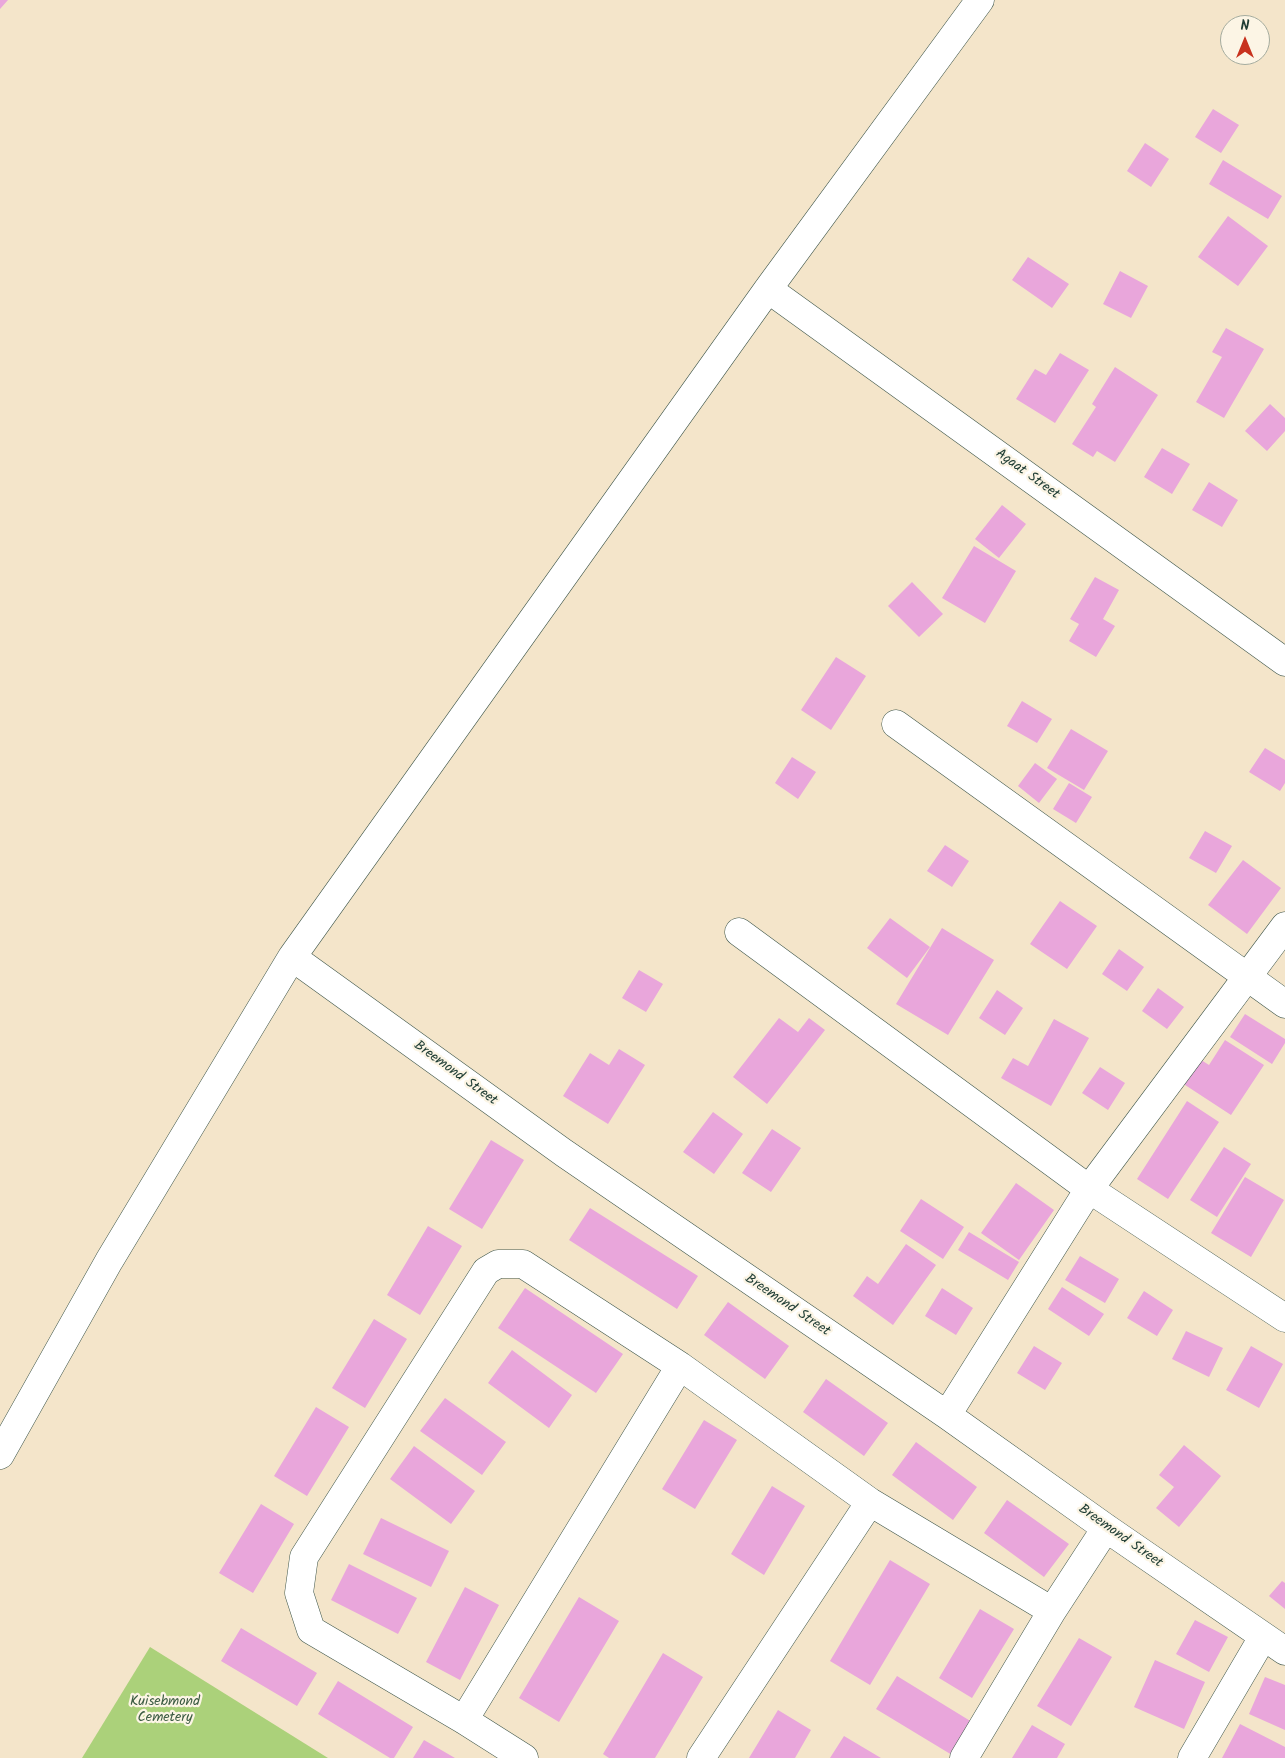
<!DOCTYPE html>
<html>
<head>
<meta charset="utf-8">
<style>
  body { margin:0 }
  #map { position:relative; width:1285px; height:1758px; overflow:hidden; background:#f4e5ca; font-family:Kalam,sans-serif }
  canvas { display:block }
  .north { position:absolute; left:1220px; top:15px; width:50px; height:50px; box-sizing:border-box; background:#fcf5e5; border:1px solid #a4ab9e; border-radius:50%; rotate:0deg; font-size:14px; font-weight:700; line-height:20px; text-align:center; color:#1f3d34 }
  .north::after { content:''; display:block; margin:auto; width:18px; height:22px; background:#c8321e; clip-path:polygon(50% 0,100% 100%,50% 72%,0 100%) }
</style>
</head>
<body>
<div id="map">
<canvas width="1285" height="1758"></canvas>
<div class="north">N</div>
</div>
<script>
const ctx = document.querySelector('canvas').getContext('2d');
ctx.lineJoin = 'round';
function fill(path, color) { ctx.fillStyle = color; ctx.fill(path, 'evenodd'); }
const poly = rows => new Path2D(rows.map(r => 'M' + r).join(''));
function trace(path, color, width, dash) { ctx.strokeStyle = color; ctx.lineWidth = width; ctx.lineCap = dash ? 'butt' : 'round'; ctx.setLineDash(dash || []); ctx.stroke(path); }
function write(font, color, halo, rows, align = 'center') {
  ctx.font = font + ' Kalam,sans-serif'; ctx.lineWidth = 4.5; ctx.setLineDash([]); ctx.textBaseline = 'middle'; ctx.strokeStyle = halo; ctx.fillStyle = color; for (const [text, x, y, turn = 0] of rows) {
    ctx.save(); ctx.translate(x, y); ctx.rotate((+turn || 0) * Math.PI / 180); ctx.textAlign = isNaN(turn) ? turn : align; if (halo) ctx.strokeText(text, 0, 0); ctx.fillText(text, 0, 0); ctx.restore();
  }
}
fill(poly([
  [150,1647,328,1758,82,1758]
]), '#abd17a');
fill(poly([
  [0,0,8,0,0,9],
  [1213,109,1239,125,1221,153,1195,137],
  [1145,143,1169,159,1151,187,1127,171],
  [1223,160,1282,196,1268,219,1209,184],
  [1228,216,1268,246,1238,286,1198,257],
  [1028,257,1069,284,1052,308,1012,280],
  [1120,271,1148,286,1131,318,1103,304],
  [1226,328,1264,349,1224,418,1196,402,1222,357,1212,352],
  [1060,353,1089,370,1055,423,1016,399,1035,369,1046,375],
  [1115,367,1158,395,1115,462,1097,451,1093,457,1072,444,1096,407,1092,404],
  [1270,404,1285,418,1285,431,1267,451,1245,431],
  [1162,448,1190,464,1172,494,1144,477],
  [1209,482,1238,500,1222,527,1192,510],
  [1002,505,1026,524,999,558,975,539],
  [974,546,1016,571,985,623,942,598],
  [1095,577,1119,590,1103,619,1115,626,1096,657,1069,641,1079,624,1070,619],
  [912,582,943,614,919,637,888,606],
  [836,657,866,676,831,730,801,710],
  [1022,701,1052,719,1037,743,1007,726],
  [1071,729,1108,751,1084,790,1047,768],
  [1265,748,1285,760,1285,783,1280,791,1249,772],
  [792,757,816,772,798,799,775,783],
  [1035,763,1057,779,1039,803,1018,786],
  [1069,783,1092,797,1076,823,1053,809],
  [1205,831,1232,846,1216,873,1189,858],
  [945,845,969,861,952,887,927,871],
  [1243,860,1281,888,1247,934,1208,905],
  [1060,901,1097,926,1067,969,1030,944],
  [890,918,930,947,907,978,867,948],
  [942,928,994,960,948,1035,896,1004],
  [1119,949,1144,967,1127,991,1102,974],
  [639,970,663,984,646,1012,622,998],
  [1158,988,1184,1007,1167,1029,1142,1011],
  [997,990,1023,1008,1005,1035,979,1018],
  [1245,1014,1285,1039,1285,1043,1272,1064,1230,1037],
  [779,1018,798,1032,809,1018,825,1030,767,1104,733,1077],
  [1054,1019,1089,1038,1051,1106,1001,1078,1013,1058,1028,1066],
  [1225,1040,1264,1065,1231,1115,1179,1081,1195,1056,1209,1065],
  [619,1049,645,1065,608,1124,563,1096,590,1053,609,1065],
  [1100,1067,1125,1083,1108,1110,1082,1093],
  [1187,1101,1219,1122,1168,1199,1137,1179],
  [713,1112,743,1134,714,1174,683,1152],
  [772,1129,801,1148,771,1192,742,1173],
  [491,1140,524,1160,482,1229,449,1209],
  [1224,1147,1251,1164,1217,1217,1190,1200],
  [1245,1177,1284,1200,1251,1257,1211,1233],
  [1016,1183,1054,1210,1019,1260,981,1233],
  [921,1199,964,1227,943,1259,900,1231],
  [590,1208,698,1276,677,1309,569,1240],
  [428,1226,462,1246,420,1315,387,1295],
  [969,1232,1019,1262,1008,1280,958,1250],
  [906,1244,936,1265,893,1325,853,1296,867,1276,878,1284],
  [1080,1256,1119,1279,1105,1303,1065,1280],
  [1062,1287,1104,1314,1089,1336,1048,1309],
  [525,1288,623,1354,596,1393,498,1328],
  [942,1288,973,1308,956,1335,925,1316],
  [1144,1291,1173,1310,1157,1336,1127,1318],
  [728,1302,789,1346,765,1379,704,1335],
  [374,1319,407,1339,365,1408,332,1388],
  [1186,1331,1223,1348,1209,1377,1172,1359],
  [1034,1346,1062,1363,1045,1390,1017,1373],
  [1251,1346,1283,1364,1259,1408,1226,1390],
  [512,1350,572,1395,549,1428,488,1383],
  [826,1379,888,1423,864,1456,803,1412],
  [445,1398,506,1442,482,1475,420,1431],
  [316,1407,349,1427,307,1496,274,1476],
  [704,1420,737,1440,695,1509,662,1489],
  [916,1442,977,1487,953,1520,892,1475],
  [1184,1445,1221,1476,1179,1527,1156,1508,1174,1487,1159,1475],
  [414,1446,475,1491,451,1524,390,1479],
  [772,1486,805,1506,764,1575,731,1554],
  [1007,1500,1069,1544,1044,1577,984,1533],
  [261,1504,294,1524,253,1593,219,1573],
  [381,1518,449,1551,431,1587,363,1554],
  [890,1560,930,1584,870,1685,830,1661],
  [349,1564,417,1598,398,1634,331,1600],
  [1282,1581,1285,1583,1285,1609,1269,1596],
  [465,1587,499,1605,460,1680,426,1662],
  [579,1597,619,1621,559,1722,519,1698],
  [980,1609,1014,1629,972,1698,939,1678],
  [1195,1620,1228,1637,1209,1672,1176,1654],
  [241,1628,317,1673,297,1706,221,1661],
  [1079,1638,1112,1657,1071,1726,1037,1706],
  [663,1653,703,1677,655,1758,609,1758,603,1754],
  [1155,1660,1205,1682,1184,1729,1134,1707],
  [897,1676,972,1722,952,1755,876,1709],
  [1265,1677,1285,1685,1285,1730,1249,1714],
  [338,1681,413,1727,394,1758,390,1758,318,1714],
  [778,1710,811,1730,795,1758,749,1758],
  [1240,1724,1285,1747,1285,1758,1222,1758],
  [1032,1725,1065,1744,1057,1758,1012,1758],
  [844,1736,881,1758,830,1758],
  [424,1740,455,1758,413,1758]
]), '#e9a6db');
const minor = poly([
  [768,289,1285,662],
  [896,724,1285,1004],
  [739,932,1089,1189,1285,1318],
  [292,957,564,1153,947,1415,1106,1528,1285,1651],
  [947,1415,1089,1189,1285,926],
  [0,1455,109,1261,292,957,768,289,980,0],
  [464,1720,680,1366],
  [524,1758,464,1720,311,1630,299,1593,304,1557,486,1271,498,1264,523,1264,680,1366,870,1502,1052,1611],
  [701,1758,870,1502],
  [964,1758,1052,1611,1106,1528],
  [1192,1758,1263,1637]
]);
trace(minor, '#3f564a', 29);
trace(minor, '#fff', 28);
write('14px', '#1f3d34', '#fcf5e5', [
  ["Agaat Street",1027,475,36],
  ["Breemond Street",455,1074,36],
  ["Breemond Street",787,1306,34],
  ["Breemond Street",1120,1537,35]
]);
write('14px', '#3b5b42', '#fcf5e5', [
  ["Kuisebmond",165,1703],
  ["Cemetery",165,1719]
]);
</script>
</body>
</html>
